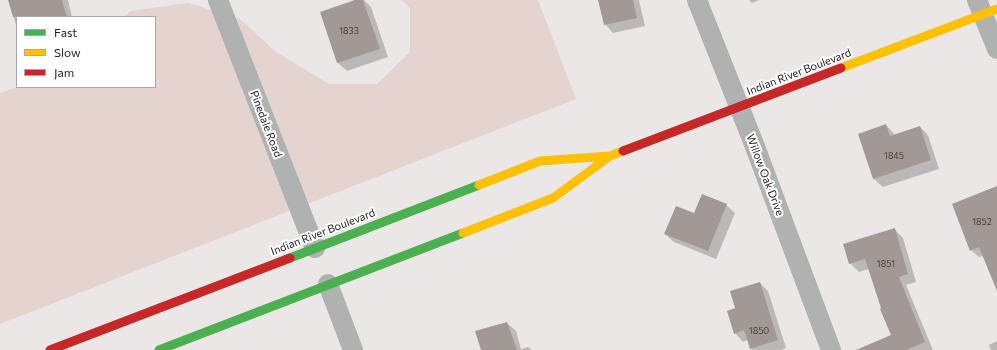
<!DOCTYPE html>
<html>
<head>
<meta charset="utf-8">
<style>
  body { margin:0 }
  #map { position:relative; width:997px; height:350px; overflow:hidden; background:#ebe7e6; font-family:Commissioner,sans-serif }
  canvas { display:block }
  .legend { position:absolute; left:16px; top:16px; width:140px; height:72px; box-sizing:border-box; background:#fff; border:1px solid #a9a8a7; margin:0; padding:5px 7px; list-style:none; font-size:12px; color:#272524 }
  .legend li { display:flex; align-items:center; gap:8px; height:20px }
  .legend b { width:20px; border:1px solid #a9a8a7 }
</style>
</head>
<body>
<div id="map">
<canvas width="997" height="350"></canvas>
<ul class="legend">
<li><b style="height:5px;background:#4caf50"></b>Fast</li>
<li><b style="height:5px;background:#ffc107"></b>Slow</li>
<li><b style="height:5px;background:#c62828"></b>Jam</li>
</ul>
</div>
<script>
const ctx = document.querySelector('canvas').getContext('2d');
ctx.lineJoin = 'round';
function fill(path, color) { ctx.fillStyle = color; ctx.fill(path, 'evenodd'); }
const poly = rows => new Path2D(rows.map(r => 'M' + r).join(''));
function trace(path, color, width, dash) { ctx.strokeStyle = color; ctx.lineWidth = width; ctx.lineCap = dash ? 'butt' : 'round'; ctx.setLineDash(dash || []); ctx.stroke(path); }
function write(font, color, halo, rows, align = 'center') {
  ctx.font = font + ' Commissioner,sans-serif'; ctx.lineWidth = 4; ctx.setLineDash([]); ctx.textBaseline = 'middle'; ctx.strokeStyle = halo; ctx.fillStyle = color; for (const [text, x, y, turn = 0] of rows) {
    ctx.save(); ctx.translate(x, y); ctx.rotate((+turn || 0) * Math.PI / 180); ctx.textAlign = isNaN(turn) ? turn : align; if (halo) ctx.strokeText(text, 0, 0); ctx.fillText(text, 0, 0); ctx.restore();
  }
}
fill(poly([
  [402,0,538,0,576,99,0,324,0,93,17,87,155,87,155,17,123,17,131,11,188,3,240,19,276,52,329,84,377,84,410,52,410,8]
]), '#e4d3ce');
fill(poly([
  [9,0,68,0,72,17,17,17,17,29],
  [359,0,364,0,371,7,388,57,347,71,338,63,321,12],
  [599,0,639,0,645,26,613,33,605,24],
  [749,0,759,0,752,3],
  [886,125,895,135,920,127,928,135,939,169,883,187,874,179,860,134],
  [997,187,997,289,983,256,979,257,971,250],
  [726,205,735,213,716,259,674,242,665,234],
  [894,229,903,238,916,282,906,285,933,350,885,350,892,336,882,309,869,269,859,272,850,263],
  [760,283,768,291,786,348,781,350,752,350,751,348,748,340,743,342,735,333,737,309],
  [507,323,516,331,521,349,528,347,532,350,482,350],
  [997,341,997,350,991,350,989,345]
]), '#0003');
fill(poly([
  [8,0,62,0,67,17,13,17],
  [355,0,363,0,380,49,337,63,320,12],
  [598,0,633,0,637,18,604,25],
  [886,124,890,136,920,126,931,160,873,179,858,134],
  [997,186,997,291,979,247,970,251,952,204],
  [702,194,727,204,708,251,664,234,676,206,694,213],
  [895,228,908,274,899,277,925,342,906,350,856,350,891,335,880,309,881,308,865,259,849,264,843,244],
  [760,282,778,340,750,349,744,330,734,334,727,311,735,308,730,291],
  [507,322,517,350,481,350,475,331]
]), '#a29896');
trace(poly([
  [218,0,315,248],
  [697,0,754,144,831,350],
  [977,0,997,49],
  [328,284,353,350]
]), '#b0b1b1', 20);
trace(poly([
  [290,258,479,185],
  [159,350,463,233]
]), '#4caf50', 9);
trace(poly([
  [841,68,997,9],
  [479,185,540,161,610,156],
  [463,233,553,198,610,156,623,151]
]), '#ffc107', 9);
trace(poly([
  [623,151,841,68],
  [50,350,290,258]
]), '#c62828', 9);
write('9px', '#464240', null, [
  ["1833",349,31],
  ["1845",894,156],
  ["1852",982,222],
  ["1851",886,264],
  ["1850",759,331]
]);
write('11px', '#272524', '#fff', [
  ["Indian River Boulevard",799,72,-21],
  ["Pinedale Road",266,124,69],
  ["Willow Oak Drive",765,175,69],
  ["Indian River Boulevard",323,232,-21]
]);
</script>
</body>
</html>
